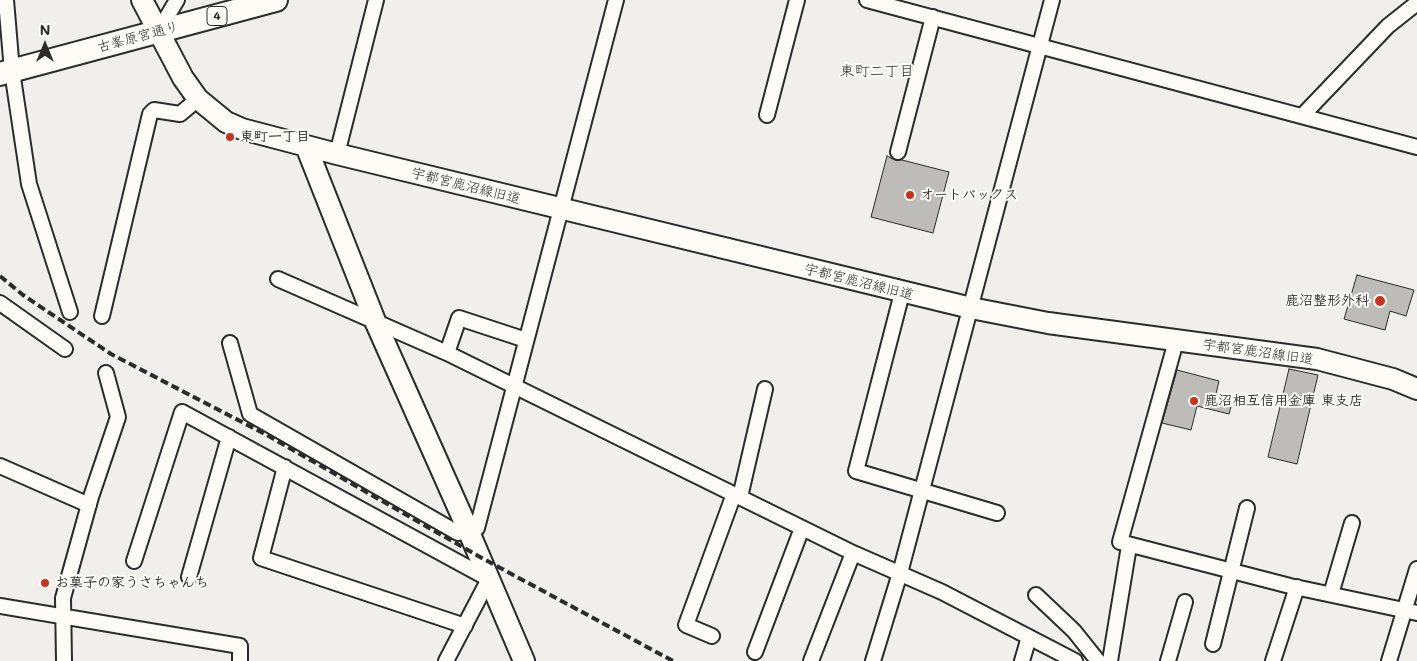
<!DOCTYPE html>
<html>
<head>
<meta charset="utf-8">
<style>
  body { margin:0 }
  #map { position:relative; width:1417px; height:661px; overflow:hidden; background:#f0efeb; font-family:Mali,sans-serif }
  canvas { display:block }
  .north { position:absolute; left:20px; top:20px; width:50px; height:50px; -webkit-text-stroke:4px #fdfcf7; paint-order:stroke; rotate:0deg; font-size:14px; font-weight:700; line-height:20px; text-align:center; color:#2b2b2b }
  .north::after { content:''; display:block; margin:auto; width:18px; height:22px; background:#2b2b2b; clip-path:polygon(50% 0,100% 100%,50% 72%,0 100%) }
</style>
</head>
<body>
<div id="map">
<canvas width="1417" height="661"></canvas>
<div class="north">N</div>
</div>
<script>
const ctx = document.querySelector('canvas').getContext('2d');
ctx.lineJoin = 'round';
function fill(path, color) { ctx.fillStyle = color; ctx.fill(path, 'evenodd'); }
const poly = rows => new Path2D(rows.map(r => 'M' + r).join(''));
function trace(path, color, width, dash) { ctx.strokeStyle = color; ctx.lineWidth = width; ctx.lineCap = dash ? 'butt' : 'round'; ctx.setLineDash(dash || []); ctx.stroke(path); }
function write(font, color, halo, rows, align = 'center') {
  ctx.font = font + ' Mali,"Klee One",sans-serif'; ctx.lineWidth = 4; ctx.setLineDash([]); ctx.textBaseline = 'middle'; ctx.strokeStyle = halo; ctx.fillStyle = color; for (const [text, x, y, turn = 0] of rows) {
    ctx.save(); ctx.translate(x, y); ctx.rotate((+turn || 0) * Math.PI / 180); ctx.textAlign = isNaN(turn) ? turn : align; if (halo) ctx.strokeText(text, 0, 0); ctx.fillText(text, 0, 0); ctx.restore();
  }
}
const building = poly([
  [887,156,895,160,902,160,949,172,933,233,871,217,887,156],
  [1357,275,1414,290,1406,316,1390,311,1385,330,1344,319,1357,275],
  [1289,369,1318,375,1297,464,1268,457,1289,369],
  [1177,370,1219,381,1215,398,1232,403,1229,414,1197,406,1191,430,1162,423,1177,370]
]);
fill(building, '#bdbcb8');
trace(building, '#2b2b2b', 1);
const street = poly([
  [6,0,12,71,29,184,70,312],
  [867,0,1417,147],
  [158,32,177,0],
  [767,115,797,0],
  [1302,116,1388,26,1417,3],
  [898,152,933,17],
  [337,154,376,0],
  [278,279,447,353,853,553,942,592,1075,661],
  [902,293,856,471,997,513],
  [0,303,65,349],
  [102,316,150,114,154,110,180,114,198,99],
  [1176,341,1120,542,1290,586,1417,613],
  [230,343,250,414,458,533,477,528,616,0],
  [447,353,459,318,526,340],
  [0,466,89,505],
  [285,467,261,558,465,626],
  [740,497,765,389],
  [134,561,182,412,489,579,446,661],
  [189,577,229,437],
  [1331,594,1352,523],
  [1036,595,1074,631,1098,661],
  [0,606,240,646,240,661],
  [712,636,686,625,734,494],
  [1213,644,1247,508],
  [755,652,802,528],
  [64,661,63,598,91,497,118,417,106,373],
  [811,661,853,553],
  [873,661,900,573,1052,0],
  [1022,661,1029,637],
  [1110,661,1129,546],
  [1168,661,1185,602],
  [1273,661,1297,587],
  [1389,661,1417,569]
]);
const secondary = poly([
  [142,0,183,78,198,99,226,122,242,129,337,154,971,308,1048,323,1317,359,1393,379,1417,389],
  [306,146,375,321,469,532,524,661]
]);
const primary = poly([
  [0,74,276,0]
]);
trace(street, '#2b2b2b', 18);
trace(secondary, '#2b2b2b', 24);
trace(primary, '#2b2b2b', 26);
trace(street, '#fdfcf7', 14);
trace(secondary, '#fdfcf7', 20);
trace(primary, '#fdfcf7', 22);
trace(poly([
  [0,276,23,295,111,354,265,434,480,557,673,661]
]), '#2b2b2b', 4, [8, 4]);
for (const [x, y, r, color] of [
  [230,137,5,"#c8321e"],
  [910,195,5,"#c8321e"],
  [1380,301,6,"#c8321e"],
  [1194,401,5,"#c8321e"],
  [45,583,5,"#c8321e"]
]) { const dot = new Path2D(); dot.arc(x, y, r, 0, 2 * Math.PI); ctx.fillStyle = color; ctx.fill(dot); trace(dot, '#fdfcf7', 2); }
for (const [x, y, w] of [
  [217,16,20]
]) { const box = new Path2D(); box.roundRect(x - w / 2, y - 9.5, w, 19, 4); ctx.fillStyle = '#fdfcf7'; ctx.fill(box); trace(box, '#2b2b2b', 1); }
write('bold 12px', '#2b2b2b', null, [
  ["4",217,16]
]);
write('14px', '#2b2b2b', '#fdfcf7', [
  ["古峯原宮通り",138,37,-15],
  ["宇都宮鹿沼線旧道",466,186,14],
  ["宇都宮鹿沼線旧道",859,282,14],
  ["宇都宮鹿沼線旧道",1258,352,8]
]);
write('bold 14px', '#2b2b2b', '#fdfcf7', [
  ["東町一丁目",240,137],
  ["オートバックス",920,195],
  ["鹿沼整形外科",1369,301,"right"],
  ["鹿沼相互信用金庫 東支店",1204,401],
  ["お菓子の家うさちゃんち",55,583]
], 'left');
write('15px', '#2b2b2b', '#fdfcf7', [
  ["東町二丁目",877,71]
]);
</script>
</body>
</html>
